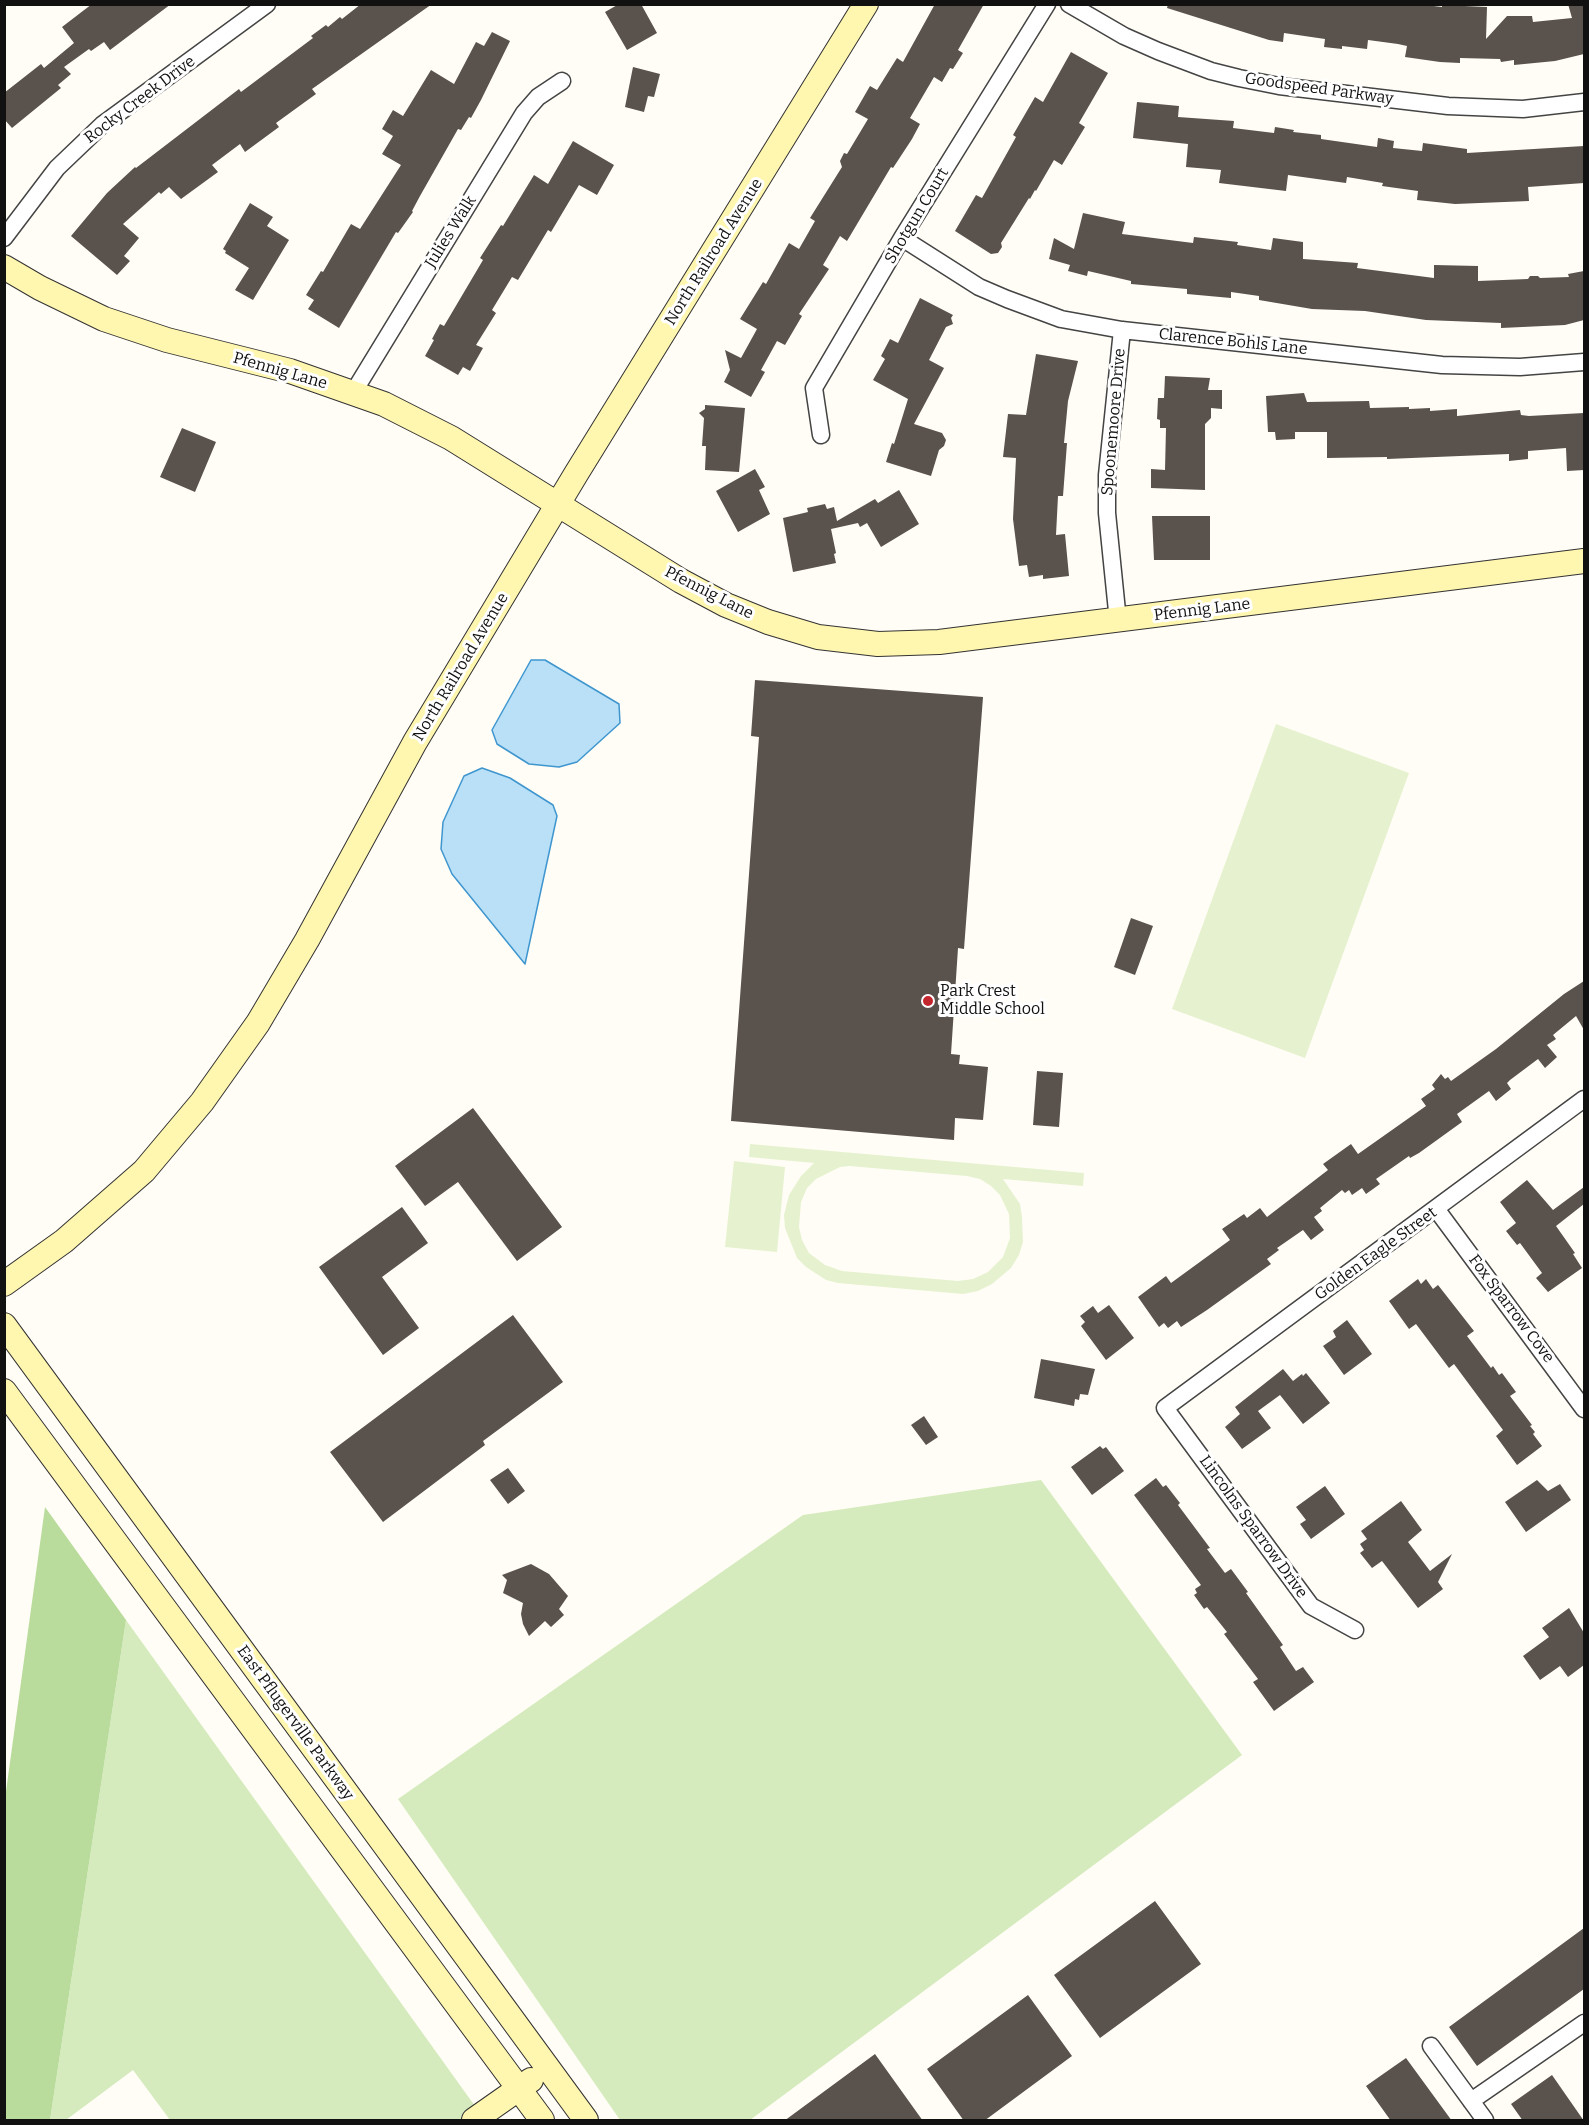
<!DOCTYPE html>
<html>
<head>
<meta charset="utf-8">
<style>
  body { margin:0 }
  #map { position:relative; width:1589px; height:2125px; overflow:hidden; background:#fffdf5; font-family:Bitter,serif }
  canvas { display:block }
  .frame { position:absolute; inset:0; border:6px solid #111; pointer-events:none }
</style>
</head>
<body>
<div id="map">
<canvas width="1589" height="2125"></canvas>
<div class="frame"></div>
</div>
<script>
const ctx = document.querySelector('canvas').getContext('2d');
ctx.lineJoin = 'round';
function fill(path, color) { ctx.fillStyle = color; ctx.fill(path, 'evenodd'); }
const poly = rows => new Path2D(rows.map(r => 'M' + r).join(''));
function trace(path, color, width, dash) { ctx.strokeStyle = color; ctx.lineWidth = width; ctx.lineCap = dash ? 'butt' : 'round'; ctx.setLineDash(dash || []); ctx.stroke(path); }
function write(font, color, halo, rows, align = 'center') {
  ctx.font = font + ' Bitter,serif'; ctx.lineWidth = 6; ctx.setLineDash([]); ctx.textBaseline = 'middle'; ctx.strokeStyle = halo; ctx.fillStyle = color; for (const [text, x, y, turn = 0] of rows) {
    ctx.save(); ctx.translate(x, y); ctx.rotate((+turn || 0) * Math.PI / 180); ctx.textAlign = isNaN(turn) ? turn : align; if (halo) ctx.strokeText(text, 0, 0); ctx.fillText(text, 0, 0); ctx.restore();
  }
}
fill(poly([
  [1041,1480,1242,1755,750,2120,620,2120,398,1799,803,1515],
  [126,1620,485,2120,170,2120,133,2070,66,2120,50,2120]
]), '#d5ebbd');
fill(poly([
  [45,1507,126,1620,50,2120,5,2120,4,1806]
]), '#b9dc9c');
fill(poly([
  [1276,724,1409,773,1305,1058,1172,1009],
  [750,1144,1084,1173,1083,1186,1003,1179,1020,1204,1022,1217,1023,1242,1019,1255,1011,1268,992,1284,978,1291,963,1294,838,1283,826,1280,806,1267,797,1258,785,1228,784,1215,789,1195,801,1176,814,1163,749,1157],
  [849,1166,967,1176,980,1179,991,1186,1000,1195,1009,1214,1010,1238,1003,1257,988,1272,973,1279,958,1281,842,1271,825,1265,809,1253,802,1240,799,1227,801,1202,807,1188,816,1179,840,1167],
  [734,1161,785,1167,777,1252,725,1247]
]), '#e6f2cf');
const water = poly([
  [531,660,545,660,619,704,620,723,577,762,559,767,529,764,497,744,492,730,531,660],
  [482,768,510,778,553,805,557,816,525,964,452,874,441,849,443,822,464,776,482,768]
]);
fill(water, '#b9e0f7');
trace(water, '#3f96cf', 1.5);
fill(poly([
  [92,4,171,4,110,50,104,42,91,51,89,49,64,67,71,74,58,85,61,88,12,128,4,119,4,93,41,64,44,68,74,43,62,27],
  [361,4,432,4,312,89,316,94,276,123,279,127,245,152,240,144,212,165,218,172,181,199,169,187,161,194,159,192,123,224,139,238,124,256,130,261,117,275,71,236,107,193,135,167,136,168,239,89,241,92,313,38,311,36,326,25,328,27,340,17,342,19],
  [619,4,641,4,657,33,627,50,605,12],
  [935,4,984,4,958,50,963,53,953,69,950,68,942,82,934,77,910,118,920,124,912,139,893,168,891,167,847,241,840,236,823,265,829,269,799,314,802,316,785,345,777,341,761,370,765,372,751,397,724,382,730,370,725,350,741,358,757,329,740,319,763,282,766,284,789,243,799,249,815,221,810,218,842,167,840,161,844,153,847,154,868,119,855,112,870,86,877,90,897,58,903,62],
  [1168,4,1417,4,1442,7,1442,5,1487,7,1486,39,1507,16,1532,16,1533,22,1572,18,1568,4,1584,4,1584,54,1555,61,1514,65,1514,60,1501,62,1500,59,1460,58,1460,63,1440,62,1405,57,1407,46,1398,44,1368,40,1367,49,1342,46,1342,49,1324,47,1325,39,1284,33,1283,42,1269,40,1167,8],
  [492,32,510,41,481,100,471,118,469,117,461,130,458,129,420,196,412,211,413,212,398,233,396,232,339,328,308,309,314,300,306,295,321,271,323,272,351,224,360,229,401,165,382,154,393,136,382,129,393,110,403,116,431,70,454,84,476,42,484,46],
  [1071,52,1108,73,1079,123,1085,127,1062,165,1054,160,1036,191,1035,190,1030,199,1029,198,1001,243,1002,247,998,253,991,254,955,231,976,195,982,198,1016,137,1013,135,1035,97,1043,102],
  [633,67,660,74,654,97,648,96,644,112,625,107],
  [1137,102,1179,106,1178,117,1234,121,1233,128,1274,133,1275,127,1294,130,1293,132,1321,135,1321,139,1377,147,1378,138,1394,141,1393,148,1422,151,1423,143,1467,149,1467,153,1584,146,1584,183,1528,187,1529,201,1455,204,1417,200,1418,191,1382,186,1383,183,1347,177,1346,183,1288,175,1286,191,1219,183,1221,170,1186,167,1188,144,1133,138],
  [573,141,614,165,597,195,579,185,551,232,548,230,518,280,512,277,492,310,496,313,476,345,483,348,470,371,463,367,458,375,425,356,434,340,432,339,440,324,444,326,483,260,480,258,501,225,503,226,534,175,548,184],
  [250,203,273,217,267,226,289,240,253,300,235,290,249,268,225,253,226,251,223,249],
  [1083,213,1125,222,1122,234,1193,243,1194,237,1238,242,1237,245,1271,250,1273,238,1303,242,1303,259,1358,263,1357,268,1434,278,1434,265,1478,266,1478,281,1528,279,1530,276,1538,276,1540,278,1569,277,1568,274,1584,271,1584,320,1565,325,1501,328,1501,323,1426,320,1365,311,1312,309,1259,300,1259,296,1231,292,1231,298,1187,294,1187,289,1131,284,1131,281,1088,271,1087,276,1068,271,1070,265,1049,259,1054,238,1074,249],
  [920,298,953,315,951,318,953,324,946,327,929,360,944,368,914,424,942,433,946,440,944,446,939,450,931,476,886,462,892,443,894,444,908,399,873,380,885,359,881,356,890,339,898,343],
  [1036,354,1078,361,1068,401,1064,443,1067,443,1063,496,1058,496,1056,535,1065,534,1069,576,1043,579,1043,575,1029,577,1027,565,1019,566,1013,519,1016,458,1003,457,1008,414,1026,415],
  [1165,376,1210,378,1208,390,1222,390,1222,409,1211,408,1211,418,1205,424,1205,490,1151,488,1151,469,1165,470,1166,428,1160,428,1160,420,1157,419,1158,398,1164,398],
  [1304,393,1307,402,1369,401,1370,408,1409,407,1409,409,1430,408,1430,411,1457,409,1457,416,1520,410,1521,415,1529,416,1584,413,1584,470,1567,471,1566,448,1528,451,1528,459,1509,461,1509,454,1387,459,1387,457,1327,458,1327,432,1295,432,1295,439,1276,440,1275,432,1268,432,1266,396],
  [705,405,745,408,739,472,705,470,706,446,702,446,704,418,699,413,705,409],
  [182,428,216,442,195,492,160,477],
  [755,469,765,487,759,490,770,514,738,532,716,491],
  [899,490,919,524,881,547,867,523,860,527,858,523,831,529,836,553,834,554,836,563,793,572,783,518,808,512,807,508,825,504,827,509,834,507,837,521,875,499,878,503],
  [1152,516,1210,516,1210,560,1154,560],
  [755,680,983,697,964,949,958,948,951,1054,960,1055,959,1064,988,1067,983,1120,955,1118,954,1140,731,1121,759,737,751,736],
  [1131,918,1153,926,1135,975,1114,967],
  [1584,981,1584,1030,1576,1016,1553,1035,1556,1039,1547,1045,1557,1057,1545,1068,1538,1059,1510,1080,1507,1083,1511,1089,1496,1101,1489,1091,1457,1114,1462,1122,1419,1153,1410,1158,1409,1156,1376,1179,1380,1184,1366,1194,1362,1188,1352,1195,1349,1190,1345,1193,1342,1190,1320,1208,1322,1211,1314,1217,1324,1230,1311,1240,1303,1230,1277,1248,1279,1250,1267,1259,1271,1264,1207,1310,1181,1327,1177,1321,1168,1328,1164,1323,1159,1327,1138,1297,1166,1276,1171,1283,1230,1240,1222,1229,1244,1214,1247,1218,1260,1208,1267,1217,1328,1170,1323,1164,1351,1144,1358,1154,1426,1106,1421,1099,1435,1089,1432,1085,1441,1074,1445,1079,1448,1077,1451,1081,1496,1049,1564,994],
  [1037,1071,1063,1073,1059,1127,1033,1125],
  [473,1108,562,1227,517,1261,458,1182,425,1206,395,1166],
  [1527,1180,1553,1210,1584,1187,1584,1204,1556,1226,1575,1253,1573,1254,1582,1268,1548,1292,1536,1278,1542,1273,1520,1243,1517,1245,1506,1231,1516,1223,1500,1202],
  [402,1207,428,1243,382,1277,419,1328,383,1355,319,1267],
  [1418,1279,1421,1284,1426,1279,1433,1289,1438,1285,1474,1331,1467,1336,1491,1368,1493,1366,1499,1375,1502,1373,1516,1392,1510,1396,1532,1425,1530,1426,1535,1432,1533,1434,1542,1446,1517,1465,1496,1436,1503,1430,1454,1364,1449,1368,1416,1324,1409,1329,1389,1301],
  [1109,1305,1134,1338,1106,1360,1081,1326,1085,1322,1080,1316,1093,1306,1098,1313],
  [513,1315,563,1382,483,1441,485,1445,383,1522,330,1452],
  [1347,1320,1372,1354,1344,1375,1323,1346,1336,1337,1333,1331],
  [1041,1359,1095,1369,1088,1395,1080,1394,1079,1400,1075,1399,1074,1406,1034,1398],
  [1283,1369,1293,1381,1302,1374,1303,1376,1306,1373,1330,1403,1303,1424,1280,1395,1258,1411,1271,1428,1242,1449,1225,1427,1240,1414,1235,1407],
  [924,1416,938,1437,926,1445,911,1425],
  [1100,1446,1103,1449,1106,1447,1124,1471,1092,1495,1071,1467],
  [508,1468,525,1491,508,1504,490,1480],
  [1156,1478,1163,1487,1166,1485,1180,1503,1178,1505,1210,1548,1207,1549,1225,1573,1231,1569,1248,1592,1246,1593,1283,1645,1280,1647,1296,1671,1303,1667,1314,1682,1274,1711,1253,1682,1258,1679,1224,1634,1227,1632,1207,1607,1204,1609,1194,1595,1197,1593,1195,1589,1201,1585,1134,1495],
  [1537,1480,1548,1491,1560,1484,1571,1500,1526,1532,1505,1502],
  [1325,1486,1345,1514,1311,1539,1300,1524,1306,1520,1296,1507],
  [1401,1501,1422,1530,1408,1542,1430,1571,1452,1554,1438,1582,1443,1589,1418,1608,1382,1561,1372,1568,1360,1553,1364,1550,1360,1544,1367,1539,1361,1531],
  [531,1564,549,1574,568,1596,559,1609,564,1615,551,1627,545,1621,529,1636,523,1624,521,1614,523,1603,503,1593,507,1580,502,1575],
  [1569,1608,1584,1633,1584,1665,1568,1677,1560,1666,1540,1680,1523,1656,1549,1637,1542,1628],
  [1155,1901,1201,1964,1100,2038,1054,1975],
  [1584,1928,1584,1989,1477,2066,1449,2027],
  [1028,1995,1072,2056,984,2121,964,2121,927,2069],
  [875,2054,923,2121,784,2121],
  [1406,2058,1452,2121,1391,2121,1366,2086],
  [1552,2075,1584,2121,1523,2121,1511,2104]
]), '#5a524d');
const street = poly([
  [1069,4,1124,36,1158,51,1211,71,1239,78,1279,86,1448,106,1523,109,1584,102],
  [4,238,57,168,102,125,267,4],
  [902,238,979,287,1007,299,1061,319,1122,330,1442,365,1520,367,1584,362],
  [353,393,524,113,538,97,562,81],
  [821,435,814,388,902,238,1047,4],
  [1118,621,1107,513,1107,475,1122,330],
  [1437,1210,1584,1409],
  [1355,1630,1311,1606,1165,1408,1584,1099],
  [1431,2046,1485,2120],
  [1471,2101,1584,2023]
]);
const secondary = poly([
  [4,267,40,288,104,319,167,340,290,371,384,404,451,438,681,581,726,605,768,622,818,637,878,644,939,642,1584,561],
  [4,1284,64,1241,144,1171,202,1102,258,1023,307,940,415,742,576,474,866,4],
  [4,1325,586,2120],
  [4,1391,542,2120],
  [474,2120,531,2080]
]);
trace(street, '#444', 19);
trace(secondary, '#333', 26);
trace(street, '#fff', 16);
trace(secondary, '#fff6b0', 24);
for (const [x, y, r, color] of [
  [928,1001,6,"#c4262e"]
]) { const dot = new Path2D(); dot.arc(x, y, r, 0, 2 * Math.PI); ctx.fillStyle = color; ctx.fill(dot); trace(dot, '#fff', 2); }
write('16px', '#111', '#fff', [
  ["Goodspeed Parkway",1319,89,8],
  ["Rocky Creek Drive",140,100,-37],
  ["Shotgun Court",917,216,-59],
  ["Julies Walk",451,232,-58],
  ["North Railroad Avenue",714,252,-58],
  ["Clarence Bohls Lane",1233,342,6],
  ["Pfennig Lane",280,371,16],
  ["Spoonemoore Drive",1114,422,-85],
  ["Pfennig Lane",709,593,27],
  ["Pfennig Lane",1202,610,-7],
  ["North Railroad Avenue",461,667,-59],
  ["Golden Eagle Street",1376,1254,-36],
  ["Fox Sparrow Cove",1511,1309,53],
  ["Lincolns Sparrow Drive",1253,1527,54],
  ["East Pflugerville Parkway",295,1723,54]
]);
write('16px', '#111', '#fff', [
  ["Park Crest",940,992],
  ["Middle School",940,1010]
], 'left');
</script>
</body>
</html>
